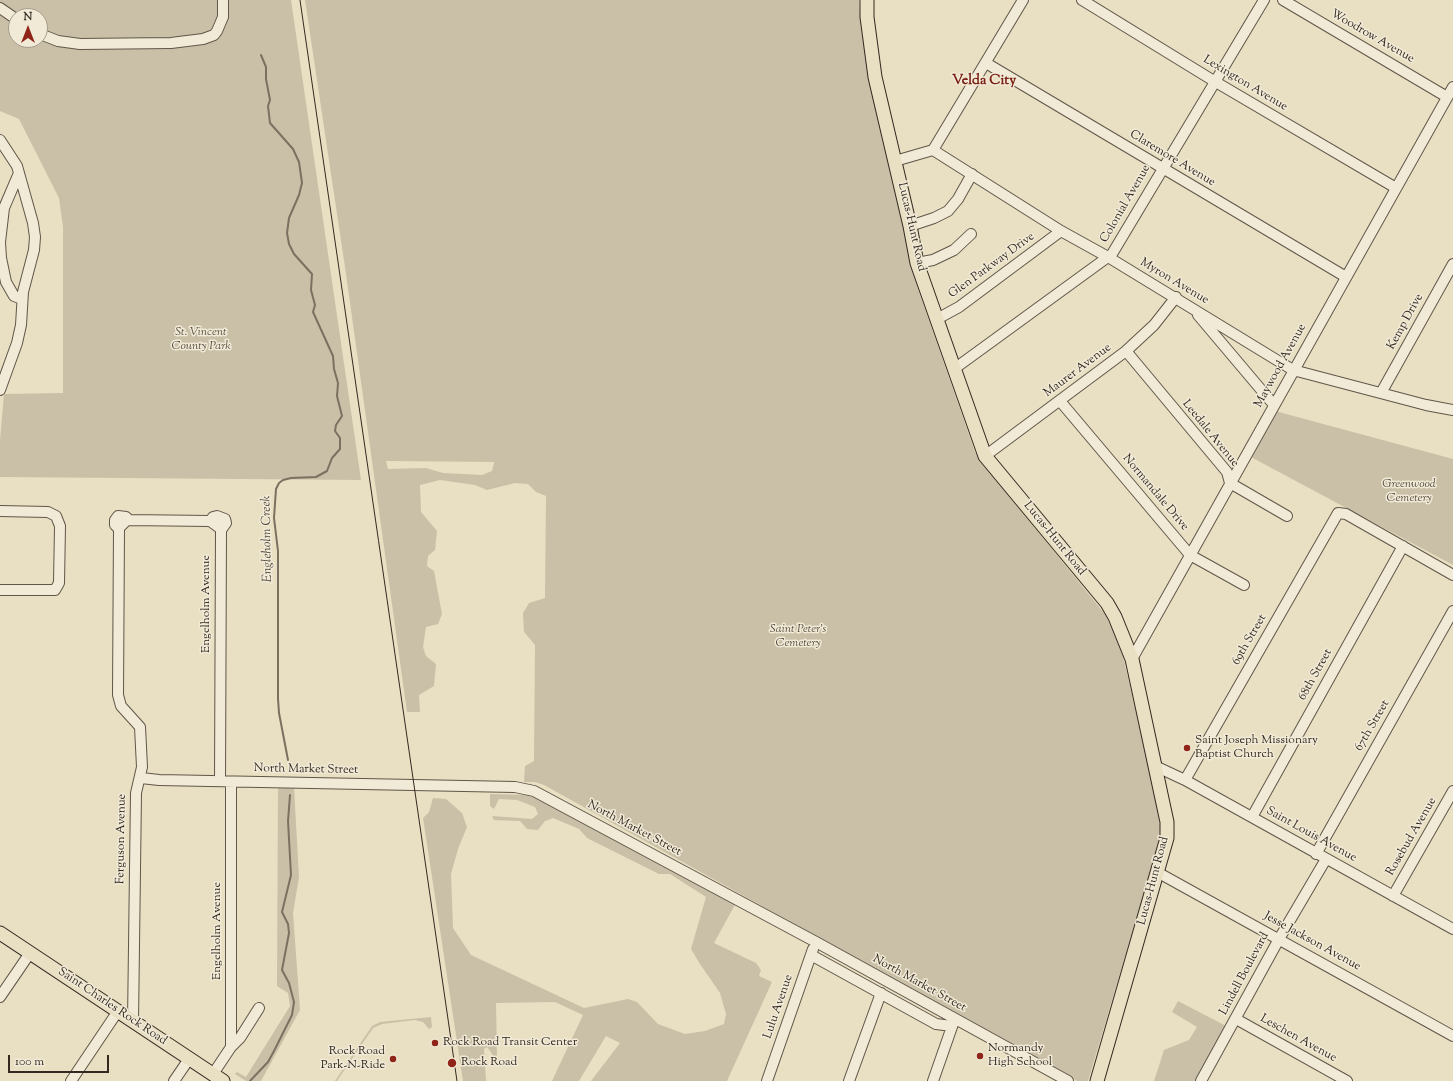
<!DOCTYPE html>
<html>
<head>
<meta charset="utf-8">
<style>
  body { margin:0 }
  #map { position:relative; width:1453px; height:1081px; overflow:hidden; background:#e9dfc2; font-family:"Sorts Mill Goudy",serif }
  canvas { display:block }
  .north { position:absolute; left:8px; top:8px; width:40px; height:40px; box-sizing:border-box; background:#f1ead7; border:1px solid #a59d8e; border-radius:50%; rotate:0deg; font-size:11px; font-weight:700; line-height:16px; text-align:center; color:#332921 }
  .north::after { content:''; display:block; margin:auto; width:14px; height:18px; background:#8f2418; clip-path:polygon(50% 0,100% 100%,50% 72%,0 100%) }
  .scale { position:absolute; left:8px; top:1055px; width:101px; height:18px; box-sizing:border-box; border:2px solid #332921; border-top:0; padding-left:5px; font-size:12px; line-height:14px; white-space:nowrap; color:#332921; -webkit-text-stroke:3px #f1ead7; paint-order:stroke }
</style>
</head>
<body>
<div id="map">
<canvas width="1453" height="1081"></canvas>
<div class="north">N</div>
<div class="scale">100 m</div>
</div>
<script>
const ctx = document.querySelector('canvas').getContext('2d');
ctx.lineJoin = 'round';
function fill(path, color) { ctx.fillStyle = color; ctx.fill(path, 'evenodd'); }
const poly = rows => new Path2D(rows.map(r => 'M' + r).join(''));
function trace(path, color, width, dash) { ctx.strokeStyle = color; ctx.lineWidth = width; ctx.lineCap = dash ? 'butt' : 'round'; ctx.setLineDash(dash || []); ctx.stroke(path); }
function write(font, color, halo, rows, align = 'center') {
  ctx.font = font + ' "Sorts Mill Goudy",serif'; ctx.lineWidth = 3; ctx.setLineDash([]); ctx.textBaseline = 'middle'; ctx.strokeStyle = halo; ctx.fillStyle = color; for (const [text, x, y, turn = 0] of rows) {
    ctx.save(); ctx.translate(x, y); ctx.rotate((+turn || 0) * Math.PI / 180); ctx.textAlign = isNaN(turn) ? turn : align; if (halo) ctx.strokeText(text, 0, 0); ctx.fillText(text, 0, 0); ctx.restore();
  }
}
fill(poly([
  [0,0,291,0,361,480,0,477,0,440,4,394,63,393,63,227,59,198,19,119,0,111],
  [16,16,40,16,40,40,16,40],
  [305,0,859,0,861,29,871,82,911,263,918,289,975,452,982,463,1104,613,1114,632,1122,652,1153,784,1161,832,1159,843,1088,1081,1077,1081,544,785,535,782,524,782,525,766,534,761,535,645,524,632,523,613,529,603,545,598,546,496,536,492,528,484,515,483,487,490,475,485,440,480,420,485,421,512,437,531,435,550,428,556,427,566,434,571,442,614,438,624,426,627,423,647,426,656,436,664,434,686,419,695,420,712,407,712,346,274],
  [386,461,494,462,494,463,492,471,482,475,443,473,426,468,388,469],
  [1275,411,1453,459,1453,565,1249,456],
  [278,787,294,787,299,877,293,913,300,1010,261,1081,246,1081,235,1074,237,1072,246,1077,290,1006,288,993,277,986],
  [490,794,531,795,543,799,736,903,714,943,756,963,761,970,759,976,772,982,727,1081,591,1081,620,1043,606,1036,579,1081,552,1081,583,1015,555,1002,496,1003,497,1055,494,1058,491,1052,487,1047,484,1049,486,1081,463,1081,423,818,429,812,433,798,446,799,462,813,467,827,458,849,451,874,453,928,471,955,584,1008,628,999,637,1002,658,1024,685,1034,705,1031,724,1024,726,1014,720,993,700,964,691,949,706,897,670,874,659,874,587,838,579,829,553,818,545,821,538,830,527,829,520,821,494,820,492,816,532,819,538,814,535,807,517,800,499,799,494,809,490,806],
  [1178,1001,1228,1027,1199,1081,1154,1081,1164,1050,1189,1040,1197,1027,1172,1012],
  [431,1017,432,1027,429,1029,423,1022,415,1020,382,1024,373,1028,337,1081,335,1081,372,1026,380,1022]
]), '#cac0a7');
trace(poly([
  [261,55,266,67,266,79,270,100,268,106,270,123,293,149,299,162,302,183,299,195,289,218,287,233,289,244,294,254,312,274,311,290,315,305,313,312,333,356,334,369,338,383,337,396,342,416,336,425,335,431,340,438,340,449,332,458,327,471,316,477,291,478,283,480,279,483,276,489,274,518,278,551,278,699,279,713,288,760],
  [250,1081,268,1062,274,1051,292,1015,294,1002,289,983,282,970,289,933,288,924,282,912,291,875,288,821,290,795]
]), '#7b7161', 2);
const minor = poly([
  [1082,0,1214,81,1396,188],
  [1283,0,1447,97],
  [0,8,16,19],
  [40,34,58,41,80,44,171,43,203,39,214,35,217,31,223,17,223,0],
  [986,63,1346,277],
  [0,140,17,166,33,223,35,237,34,250,23,292,21,325,17,343,0,390],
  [933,150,1023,0],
  [895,161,933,150,1061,231,1108,257,1293,370,1426,405,1453,410],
  [19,173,4,208,0,242,1,258,6,282,14,296,22,299],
  [910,226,934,218,948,211,958,199,972,174],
  [917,263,933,260,954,250,971,234],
  [1198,315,1274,405],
  [937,319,959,307,1061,231],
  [1126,351,1227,472,1230,483,1287,516],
  [954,369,1112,254,1264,0],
  [1381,393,1453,264],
  [1060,401,1190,555,1244,585],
  [985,456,1126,351,1154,325,1176,297],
  [0,511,48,512,56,516,60,526,59,583,55,590,0,590],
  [210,521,213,517,217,516,225,519,226,523,221,530],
  [119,529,115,525,115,520,118,516,126,517,129,520],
  [1132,659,1453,87],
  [1155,766,1185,780,1453,929],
  [141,778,159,780,515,787,534,791,816,942,1068,1081],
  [1185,780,1338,513,1346,514,1453,575],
  [1252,817,1403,546],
  [1316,854,1453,611],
  [1157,872,1453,1036],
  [1393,896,1453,791],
  [811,955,936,1024,952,1026],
  [0,997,30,953],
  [1236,1019,1347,1081],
  [133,1022,136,793,142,767,140,727,121,706,118,695,119,528,127,520,210,521,221,529,220,781],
  [231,1047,240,1038,259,1008],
  [213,1074,231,1047,231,782],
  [71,1081,118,1011],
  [174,1081,189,1059],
  [767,1081,813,949],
  [849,1081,881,993],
  [933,1081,954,1021],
  [1201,1081,1279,939,1326,859]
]);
const major = poly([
  [867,0,867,17,875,77,910,226,917,263,985,456,1107,603,1115,617,1132,659,1167,822,1167,838,1097,1081],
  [0,933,223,1081]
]);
trace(minor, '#605649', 12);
trace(major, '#332921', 15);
trace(minor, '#f1ead7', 10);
trace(major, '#e9dfc2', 13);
trace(poly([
  [300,0,457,1081]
]), '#332921', 1);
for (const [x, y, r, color] of [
  [1187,748,4,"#8f2418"],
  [435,1043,4,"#8f2418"],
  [980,1056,4,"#8f2418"],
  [393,1059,4,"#8f2418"],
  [452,1063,5,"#8f2418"]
]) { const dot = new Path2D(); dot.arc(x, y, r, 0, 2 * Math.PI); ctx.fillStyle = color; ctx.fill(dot); trace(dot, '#f1ead7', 1.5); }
write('12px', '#332921', '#f1ead7', [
  ["Woodrow Avenue",1372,37,30],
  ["Lexington Avenue",1245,84,31],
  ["Claremore Avenue",1172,159,31],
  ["Colonial Avenue",1126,204,-60],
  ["Lucas-Hunt Road",911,227,77],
  ["Glen Parkway Drive",992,266,-36],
  ["Myron Avenue",1174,282,31],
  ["Kemp Drive",1406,322,-61],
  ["Maywood Avenue",1281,366,-61],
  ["Maurer Avenue",1078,371,-37],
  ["Leedale Avenue",1210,434,51],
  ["Normandale Drive",1155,493,50],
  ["Lucas-Hunt Road",1054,539,51],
  ["Engelholm Avenue",207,604,-90],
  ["69th Street",1250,640,-60],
  ["68th Street",1316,675,-61],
  ["67th Street",1373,726,-60],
  ["North Market Street",306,770,1],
  ["North Market Street",634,829,28],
  ["Saint Louis Avenue",1311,835,29],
  ["Rosebud Avenue",1412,837,-60],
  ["Ferguson Avenue",122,839,-89],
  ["Lucas-Hunt Road",1154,881,-75],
  ["Engelholm Avenue",218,931,-90],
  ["Jesse Jackson Avenue",1312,942,29],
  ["Lindell Boulevard",1245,974,-62],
  ["North Market Street",919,984,29],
  ["Saint Charles Rock Road",112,1007,34],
  ["Lulu Avenue",779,1007,-71],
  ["Leschen Avenue",1298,1039,29]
]);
write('italic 12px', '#594f42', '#f1ead7', [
  ["St. Vincent",201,333],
  ["County Park",201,347],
  ["Greenwood",1409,485],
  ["Cemetery",1409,499],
  ["Saint Peter's",798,630],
  ["Cemetery",798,644]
]);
write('12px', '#332921', '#f1ead7', [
  ["Saint Joseph Missionary",1195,741],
  ["Baptist Church",1195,755],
  ["Rock Road Transit Center",443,1043],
  ["Normandy",988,1049],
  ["High School",988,1063],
  ["Rock Road",385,1052,"right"],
  ["Park-N-Ride",385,1066,"right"],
  ["Rock Road",461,1063]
], 'left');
write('italic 13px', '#574d41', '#f1ead7', [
  ["Engleholm Creek",268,539,-91]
]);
write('bold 14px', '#7a1f14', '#f1ead7', [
  ["Velda City",984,82]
]);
</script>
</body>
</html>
